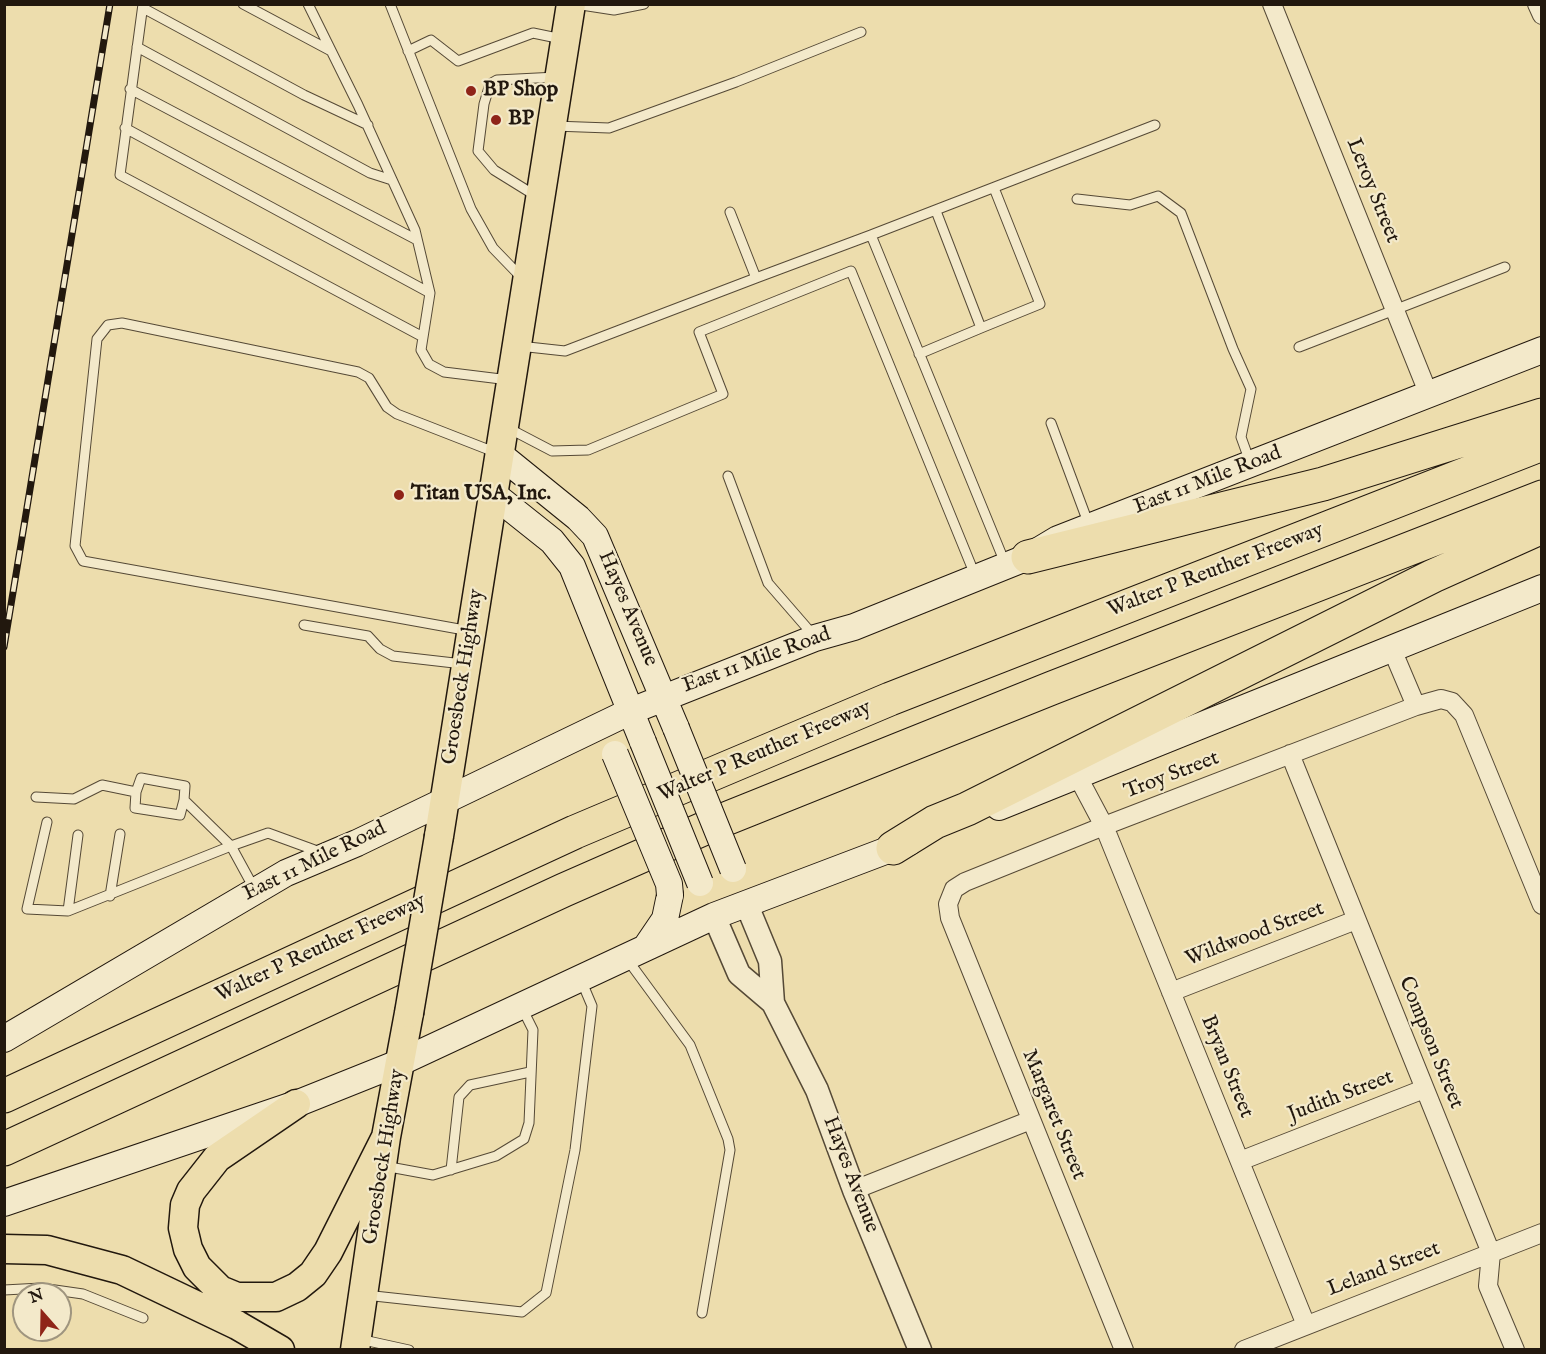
<!DOCTYPE html>
<html>
<head>
<meta charset="utf-8">
<style>
  body { margin:0 }
  #map { position:relative; width:1546px; height:1354px; overflow:hidden; background:#edddad; font-family:"IM FELL English",serif }
  canvas { display:block }
  .frame { position:absolute; inset:0; border:6px solid #22180e; pointer-events:none }
  .north { position:absolute; left:12px; top:1282px; width:60px; height:60px; box-sizing:border-box; background:#f3e9ca; border:2px solid #9f957f; border-radius:50%; rotate:340deg; font-size:16px; font-weight:700; line-height:24px; text-align:center; color:#22180e }
  .north::after { content:''; display:block; margin:auto; width:21px; height:27px; background:#8f2418; clip-path:polygon(50% 0,100% 100%,50% 72%,0 100%) }
</style>
</head>
<body>
<div id="map">
<canvas width="1546" height="1354"></canvas>
<div class="frame"></div>
<div class="north">N</div>
</div>
<script>
const ctx = document.querySelector('canvas').getContext('2d');
ctx.lineJoin = 'round';
const poly = rows => new Path2D(rows.map(r => 'M' + r).join(''));
function trace(path, color, width, dash) { ctx.strokeStyle = color; ctx.lineWidth = width; ctx.lineCap = dash ? 'butt' : 'round'; ctx.setLineDash(dash || []); ctx.stroke(path); }
function write(font, color, halo, rows, align = 'center') {
  ctx.font = font + ' "IM FELL English",serif'; ctx.lineWidth = 4.5; ctx.setLineDash([]); ctx.textBaseline = 'middle'; ctx.strokeStyle = halo; ctx.fillStyle = color; for (const [text, x, y, turn = 0] of rows) {
    ctx.save(); ctx.translate(x, y); ctx.rotate((+turn || 0) * Math.PI / 180); ctx.textAlign = isNaN(turn) ? turn : align; if (halo) ctx.strokeText(text, 0, 0); ctx.fillText(text, 0, 0); ctx.restore();
  }
}
const service = poly([
  [143,4,120,175,423,337],
  [243,4,331,51],
  [308,4,358,105,415,230,430,293,421,350,429,364,444,372,509,380],
  [390,4,471,209,493,248,522,278],
  [575,4,614,10,644,4],
  [143,8,304,95,368,125],
  [137,47,370,173,392,180],
  [408,51,431,40,458,61,533,33,562,39],
  [130,89,417,240],
  [554,126,609,128,736,82,861,32],
  [125,128,430,293],
  [536,196,494,170,478,151,484,104,490,84,497,80,557,77],
  [1077,199,1130,205,1158,196,1181,213,1233,349,1251,389,1241,437,1250,462],
  [756,278,871,235],
  [981,328,1040,304,994,188],
  [519,346,565,351,756,278,730,212],
  [1299,347,1505,267],
  [919,354,981,328,936,211],
  [1051,423,1089,525],
  [508,428,552,451,588,450,723,394,699,332,851,271,975,575],
  [728,476,768,583,814,636],
  [1005,563,871,235,1155,125],
  [304,625,368,636,380,649,393,656,463,664],
  [470,631,83,561,75,546,97,339,108,325,122,323,358,372,369,378,387,407,397,414,497,453],
  [36,797,74,799,102,785,136,792],
  [184,800,180,815,135,808,136,792,141,778,185,786,184,800,231,846,268,833,320,852],
  [47,822,27,909,68,911,231,846,255,890],
  [110,896,120,834],
  [68,911,78,835],
  [627,959,690,1045,728,1139,730,1150,702,1313],
  [384,1166,433,1175,496,1156,524,1139,529,1123,533,1030,522,1008],
  [451,1170,459,1097,470,1085,530,1072],
  [4,1290,41,1288,83,1294,143,1318],
  [365,1295,522,1312,546,1293,575,1150,592,1006,581,980],
  [359,1339,409,1350]
]);
const minor = poly([
  [1272,4,1429,395],
  [1537,4,1542,15],
  [1391,647,1416,706],
  [1290,754,1491,1253,1488,1286,1515,1350],
  [1078,777,1104,826,1306,1325],
  [1171,992,1356,920],
  [1240,1161,1424,1089],
  [854,1190,1031,1120],
  [1124,1350,950,918,948,904,954,889,965,882,1104,826,1416,706,1441,699,1452,702,1464,715,1542,905],
  [1244,1350,1542,1233]
]);
const tertiary = poly([
  [746,903,770,961,773,1003],
  [714,916,739,974,773,1003,817,1090,854,1190,920,1350]
]);
const secondary = poly([
  [499,454,578,518,595,536,676,728],
  [493,494,552,541,572,566,643,742],
  [999,807,1542,588],
  [646,947,665,919,670,895],
  [4,1039,286,873,357,843,631,711,815,638,854,627,1028,557,1058,539,1542,350],
  [4,1203,296,1104,401,1062,714,916,909,842]
]);
const primary = poly([
  [439,836,571,4],
  [296,1104,217,1158,191,1191,185,1205,183,1228,188,1249,197,1267,220,1290,237,1297,276,1297,297,1287,313,1274,328,1252,386,1137],
  [4,1249,47,1250,122,1270,237,1325,280,1350],
  [355,1350,386,1137,409,1013]
]);
const motorway = poly([
  [1028,557,1323,484,1542,415],
  [893,848,935,822,967,809,1433,576,1542,527],
  [4,1096,575,832,890,699,1542,444],
  [4,1149,564,890,728,818,1052,688,1542,497]
]);
trace(service, '#554936', 11);
trace(minor, '#554936', 20);
trace(tertiary, '#554936', 25);
trace(secondary, '#22180e', 28);
trace(primary, '#22180e', 31);
trace(motorway, '#22180e', 35);
trace(service, '#f3e9ca', 9);
trace(minor, '#f3e9ca', 18);
trace(tertiary, '#f3e9ca', 22);
trace(secondary, '#f3e9ca', 26);
trace(primary, '#edddad', 28);
trace(motorway, '#edddad', 33);
const rail = poly([
  [4,647,110,4]
]);
trace(rail, '#22180e', 7);
trace(rail, '#f3e9ca', 4.5, [14]);
const secondaryBridge = poly([
  [676,728,733,869],
  [643,742,700,883],
  [615,754,669,884,670,895]
]);
const primaryBridge = poly([
  [409,1013,439,836]
]);
trace(secondaryBridge, '#22180e', 28, []);
trace(primaryBridge, '#22180e', 31, []);
trace(secondaryBridge, '#f3e9ca', 26);
trace(primaryBridge, '#edddad', 28);
for (const [x, y, r, color] of [
  [471,91,6,"#8f2418"],
  [496,120,6,"#8f2418"],
  [399,495,6,"#8f2418"]
]) { const dot = new Path2D(); dot.arc(x, y, r, 0, 2 * Math.PI); ctx.fillStyle = color; ctx.fill(dot); trace(dot, '#f3e9ca', 2); }
write('bold 21px', '#22180e', '#f3e9ca', [
  ["BP Shop",483,91],
  ["BP",508,120],
  ["Titan USA, Inc.",411,495]
], 'left');
write('21px', '#22180e', '#f3e9ca', [
  ["Leroy Street",1372,191,68],
  ["East 11 Mile Road",1208,481,-21],
  ["Walter P Reuther Freeway",1216,571,-21],
  ["Hayes Avenue",627,609,67],
  ["East 11 Mile Road",757,661,-20],
  ["Groesbeck Highway",464,677,-81],
  ["Walter P Reuther Freeway",765,752,-23],
  ["Troy Street",1172,776,-21],
  ["East 11 Mile Road",315,862,-26],
  ["Wildwood Street",1255,935,-21],
  ["Walter P Reuther Freeway",321,949,-25],
  ["Compson Street",1430,1043,68],
  ["Bryan Street",1226,1067,68],
  ["Judith Street",1341,1097,-21],
  ["Margaret Street",1053,1115,68],
  ["Groesbeck Highway",385,1157,-81],
  ["Hayes Avenue",850,1175,69],
  ["Leland Street",1384,1270,-21]
]);
</script>
</body>
</html>
